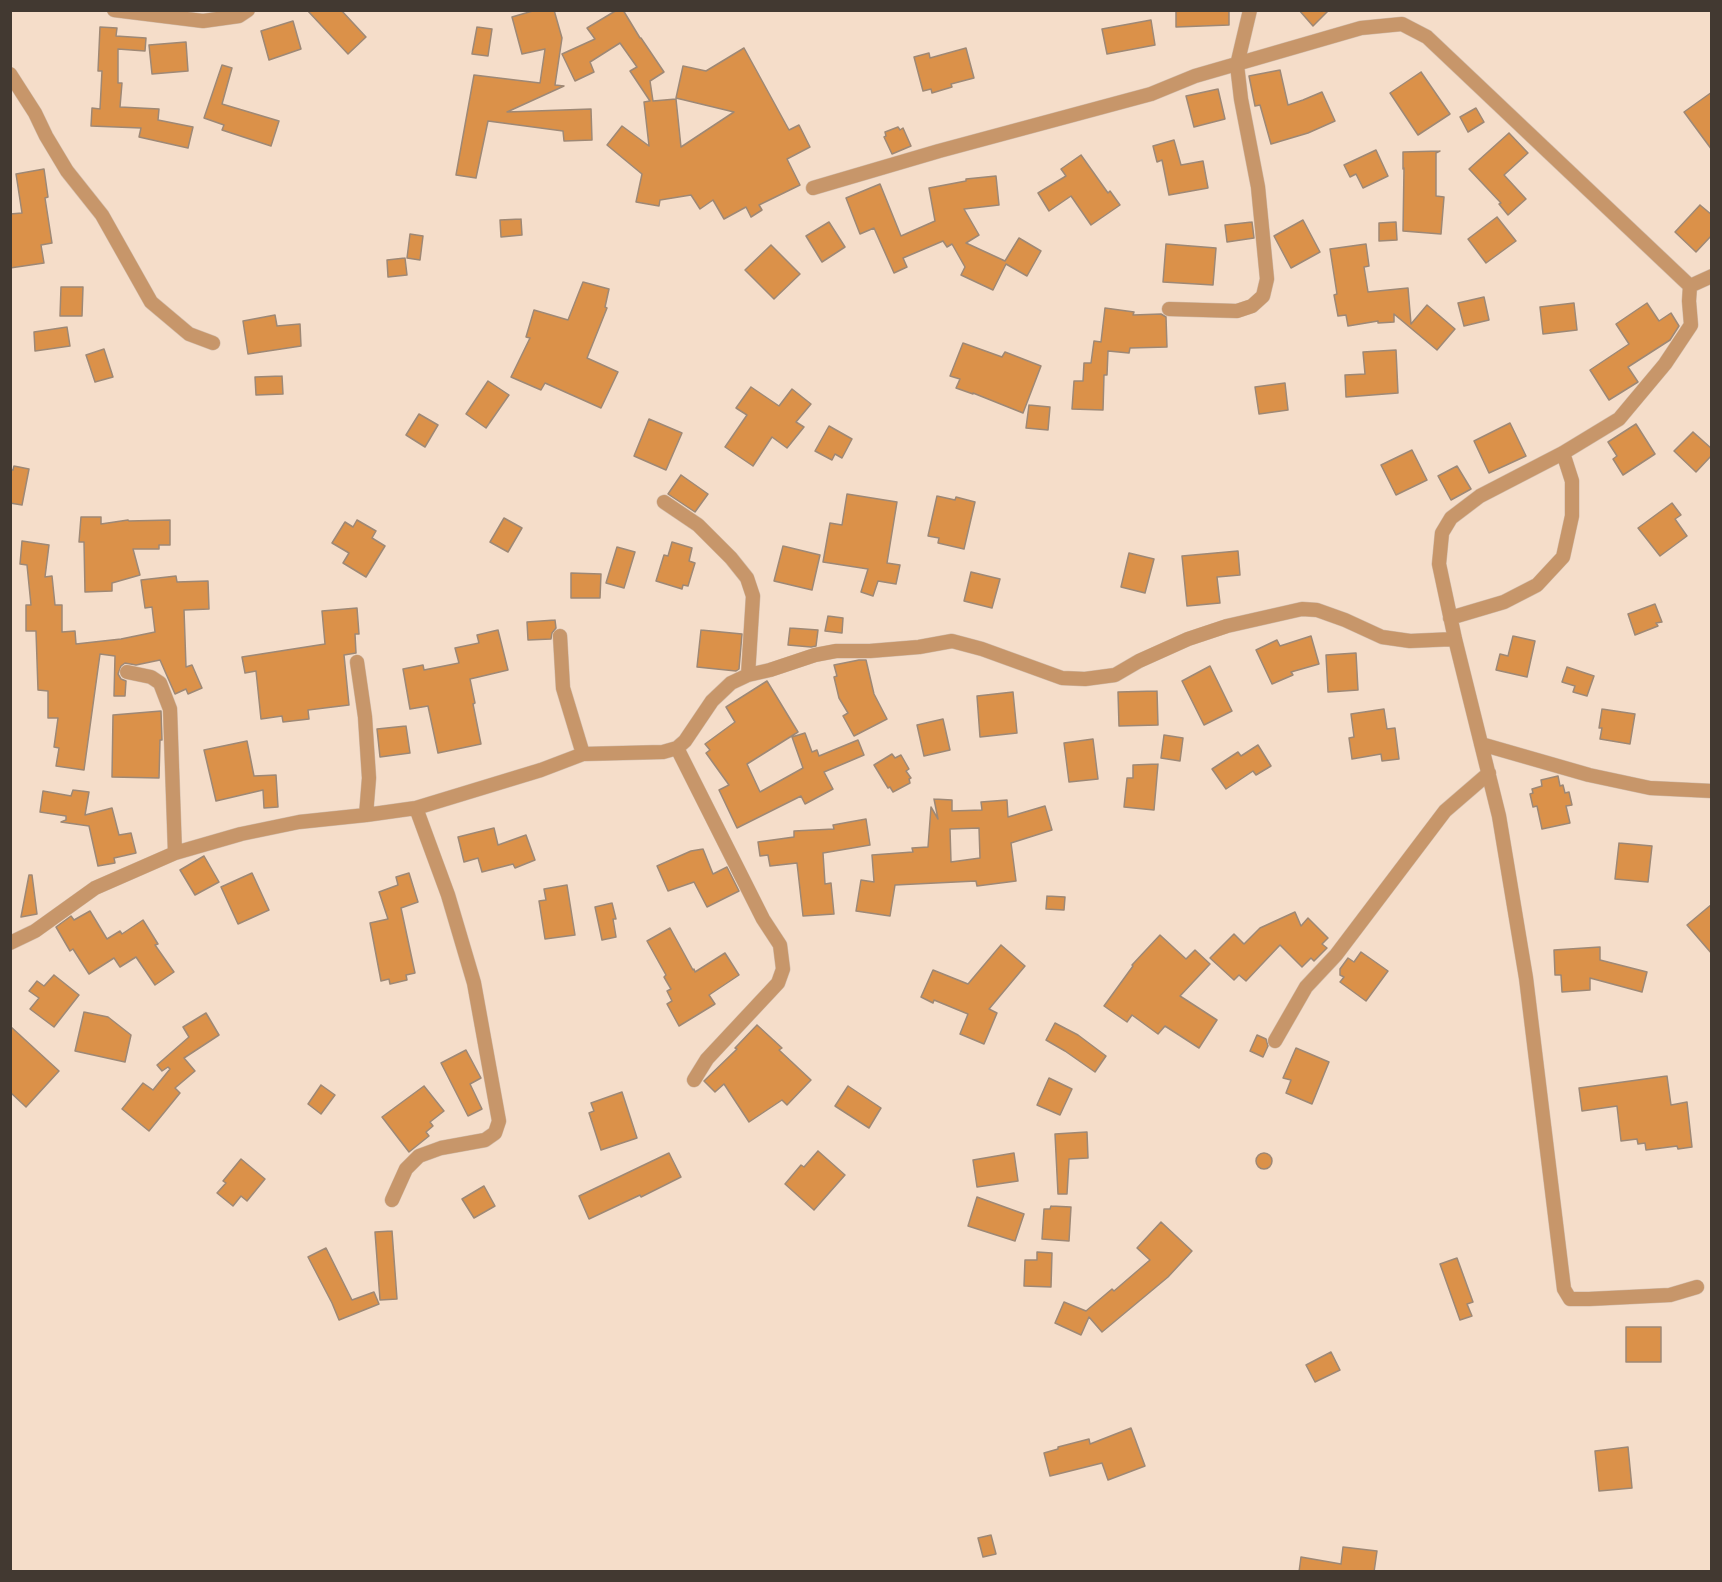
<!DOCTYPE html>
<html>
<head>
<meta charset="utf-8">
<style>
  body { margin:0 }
  #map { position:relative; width:1722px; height:1582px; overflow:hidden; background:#f5ddc9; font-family:Poppins,sans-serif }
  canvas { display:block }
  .frame { position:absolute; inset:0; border:12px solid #423931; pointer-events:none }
</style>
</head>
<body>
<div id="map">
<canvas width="1722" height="1582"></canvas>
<div class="frame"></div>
</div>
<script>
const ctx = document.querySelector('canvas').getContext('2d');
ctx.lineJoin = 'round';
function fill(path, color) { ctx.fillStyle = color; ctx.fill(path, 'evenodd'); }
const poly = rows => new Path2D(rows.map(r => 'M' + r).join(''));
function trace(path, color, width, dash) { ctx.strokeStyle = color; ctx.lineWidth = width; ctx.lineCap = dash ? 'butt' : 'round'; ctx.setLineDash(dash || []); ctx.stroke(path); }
const building = poly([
  [307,10,341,10,366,37,348,54,307,10],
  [536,10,554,10,562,38,555,85,564,86,507,112,591,109,592,140,564,141,563,131,488,121,476,178,456,175,474,75,540,83,545,49,522,54,512,17,536,10],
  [617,10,623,10,640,38,641,38,664,72,650,81,653,101,676,99,681,147,734,112,676,98,683,66,706,71,744,48,789,130,799,125,810,147,787,159,800,185,759,205,762,210,751,217,746,207,724,219,713,200,700,209,691,195,660,200,659,206,636,202,642,174,607,145,622,126,649,146,644,102,650,101,630,71,637,67,620,43,590,62,594,72,575,81,562,54,595,39,587,28,617,10],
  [1176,10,1229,10,1229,25,1176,27,1176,10],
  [1299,10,1329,10,1313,26,1299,10],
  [1151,20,1155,45,1107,54,1102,29,1151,20],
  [293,21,301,49,269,60,261,31,293,21],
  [100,27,117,28,116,36,146,38,145,51,118,49,118,83,122,83,120,107,159,109,158,120,193,127,188,148,139,137,141,128,91,126,92,108,100,109,102,71,98,71,100,27],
  [477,27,492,29,488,56,472,54,477,27],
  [186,42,188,71,152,74,149,45,186,42],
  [966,48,974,78,951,84,952,87,932,93,931,89,923,91,914,57,929,53,930,58,966,48],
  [222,65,232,68,222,104,279,121,271,146,222,130,224,125,204,118,222,65],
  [1280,70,1288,105,1303,100,1322,92,1335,121,1308,133,1271,144,1260,105,1255,106,1249,76,1280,70],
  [1421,72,1450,114,1418,135,1390,93,1421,72],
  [1218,89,1225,119,1194,127,1186,96,1218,89],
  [1712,92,1712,150,1684,112,1712,92],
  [1476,108,1484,122,1468,132,1460,117,1476,108],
  [898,127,900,130,903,128,911,146,892,154,884,137,886,136,885,132,898,127],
  [1509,133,1528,153,1504,175,1526,199,1508,215,1499,204,1501,203,1469,169,1509,133],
  [1174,140,1181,165,1203,161,1208,188,1169,195,1162,160,1157,162,1153,146,1174,140],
  [1376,150,1388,176,1363,188,1356,174,1350,177,1344,165,1376,150],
  [1440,151,1436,153,1436,196,1444,197,1441,234,1403,231,1404,168,1403,169,1403,152,1440,151],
  [1081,155,1108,193,1110,191,1120,205,1091,225,1071,196,1049,211,1038,193,1066,176,1061,169,1081,155],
  [44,169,48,197,45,198,52,243,41,245,44,263,10,268,10,214,22,213,16,174,44,169],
  [996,176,999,205,964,209,979,235,966,243,1005,261,1019,238,1041,251,1027,276,1006,264,993,290,961,275,965,267,952,244,947,247,943,241,903,258,907,267,894,273,874,228,860,234,846,198,880,184,901,236,935,221,929,188,966,181,966,179,996,176],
  [1700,205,1712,215,1712,235,1696,252,1675,232,1700,205],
  [1497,217,1516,241,1486,263,1468,239,1497,217],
  [521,219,522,235,501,237,500,220,521,219],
  [1303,220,1320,252,1291,268,1274,236,1303,220],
  [829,222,845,247,822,262,806,236,829,222],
  [1252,222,1254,238,1227,242,1225,225,1252,222],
  [1396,222,1397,240,1379,241,1379,223,1396,222],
  [410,234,423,236,420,260,407,258,410,234],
  [1166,244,1216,248,1213,285,1163,282,1166,244],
  [1366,244,1369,266,1364,267,1368,292,1408,288,1411,324,1427,305,1455,329,1437,350,1394,314,1394,322,1378,323,1378,321,1348,326,1346,315,1338,316,1334,295,1337,294,1330,249,1366,244],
  [771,245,800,274,774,299,745,270,771,245],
  [405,258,407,275,388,277,387,260,405,258],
  [583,282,609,289,605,307,607,308,587,358,618,372,601,408,545,383,541,390,511,377,530,338,526,337,534,310,568,320,583,282],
  [61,287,83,287,82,316,60,316,61,287],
  [1484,297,1489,320,1464,326,1458,303,1484,297],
  [1574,303,1577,330,1543,334,1540,307,1574,303],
  [1647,303,1659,321,1671,313,1679,326,1670,340,1628,367,1638,382,1609,400,1590,370,1629,344,1616,324,1647,303],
  [1105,308,1134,312,1133,315,1161,314,1166,317,1167,347,1130,348,1129,353,1108,351,1107,375,1104,375,1103,410,1072,409,1074,381,1083,381,1084,363,1091,363,1094,341,1101,342,1105,308],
  [275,315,277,326,300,324,301,346,248,354,243,321,275,315],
  [67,327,70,346,35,351,34,332,67,327],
  [963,343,1002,357,1005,352,1041,366,1023,413,973,393,973,394,956,388,960,379,950,376,963,343],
  [104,349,113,377,95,382,86,355,104,349],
  [1396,350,1398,393,1346,397,1345,375,1365,374,1363,352,1396,350],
  [282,376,283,394,256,395,255,377,282,376],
  [488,381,509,395,486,428,466,414,488,381],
  [1285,383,1288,410,1259,414,1255,387,1285,383],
  [751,387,779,406,792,389,811,404,796,422,804,427,787,448,772,437,753,466,725,447,747,415,736,408,751,387],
  [1029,405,1050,407,1048,430,1026,428,1029,405],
  [419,414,438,425,425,447,406,435,419,414],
  [649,419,682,433,666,470,634,456,649,419],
  [1510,423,1526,456,1489,473,1474,441,1510,423],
  [1636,424,1655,454,1623,475,1613,459,1617,456,1608,442,1636,424],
  [829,426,852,439,842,458,835,454,832,460,815,451,829,426],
  [1693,432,1712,449,1712,455,1696,472,1674,451,1693,432],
  [1412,450,1427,480,1396,495,1381,465,1412,450],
  [14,466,29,469,22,505,10,503,10,470,13,470,14,466],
  [1457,466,1471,489,1451,500,1438,476,1457,466],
  [681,475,708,494,695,512,668,494,681,475],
  [847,494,897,502,887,563,900,565,896,584,878,581,873,596,861,592,868,569,823,562,830,523,842,525,847,494],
  [937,496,955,500,956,497,975,502,964,549,938,543,939,538,928,536,937,496],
  [1672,503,1681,515,1675,519,1687,536,1660,556,1638,528,1672,503],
  [81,517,101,517,101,524,128,520,129,521,170,520,170,545,159,545,159,549,133,549,140,575,112,583,112,591,85,592,84,542,79,542,81,517],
  [504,518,522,528,508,552,490,542,504,518],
  [357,520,376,531,372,538,385,546,366,577,343,563,349,553,332,543,345,522,353,527,357,520],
  [22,541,49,545,45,577,52,576,55,605,62,605,62,632,75,631,76,644,121,639,155,632,152,607,145,608,141,580,176,576,177,582,208,581,209,609,184,610,186,667,192,665,202,688,188,694,186,689,175,694,160,660,136,665,125,663,121,666,118,674,121,679,126,681,125,696,114,696,115,656,100,654,84,770,56,766,59,748,54,747,58,718,48,718,48,691,38,690,36,631,26,631,26,605,31,605,27,565,20,564,22,541],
  [672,542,692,548,689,561,695,563,688,586,683,585,682,589,656,581,664,555,668,556,672,542],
  [783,546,820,555,812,590,774,581,783,546],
  [617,547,635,552,624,588,606,583,617,547],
  [1238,551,1240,575,1217,577,1220,603,1187,606,1182,556,1238,551],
  [1129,553,1154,559,1145,593,1121,587,1129,553],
  [971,572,1000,579,992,608,964,601,971,572],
  [571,573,601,574,600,598,571,598,571,573],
  [1655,604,1662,622,1656,623,1658,626,1635,635,1628,614,1655,604],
  [357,608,359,634,355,634,356,653,344,655,349,705,308,710,309,719,283,722,282,716,261,719,256,671,245,673,242,657,325,644,322,611,357,608],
  [828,616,843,618,842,633,825,631,828,616],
  [555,620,556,628,552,633,551,639,528,640,527,622,555,620],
  [790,628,818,630,816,646,811,647,788,645,790,628],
  [498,630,508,670,470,679,475,703,473,704,481,744,438,753,428,706,410,709,403,669,423,665,424,670,459,663,455,648,479,643,477,635,498,630],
  [701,630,742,634,739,669,736,671,697,667,701,630],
  [1311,636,1319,664,1291,672,1293,675,1272,684,1256,650,1277,640,1280,646,1311,636],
  [1513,636,1535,641,1527,677,1496,670,1500,654,1508,656,1513,636],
  [1356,653,1358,690,1328,692,1326,655,1356,653],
  [859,660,866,660,874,694,887,719,854,736,843,716,848,713,839,698,834,677,837,676,834,665,859,660],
  [1210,666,1232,711,1204,725,1182,681,1210,666],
  [1567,667,1594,676,1587,696,1573,692,1575,686,1562,682,1567,667],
  [767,681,798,732,747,764,760,792,803,768,792,737,805,733,812,752,817,750,819,756,858,740,864,755,824,772,833,789,805,804,801,796,737,828,719,790,729,785,706,753,710,750,705,744,735,722,726,707,767,681],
  [1157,691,1158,725,1119,726,1118,692,1157,691],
  [1013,692,1017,733,980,737,977,696,1013,692],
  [1384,709,1387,729,1395,728,1399,759,1382,761,1381,754,1352,759,1349,738,1354,737,1351,714,1384,709],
  [1602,709,1635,714,1630,744,1600,739,1602,728,1599,728,1602,709],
  [161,711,162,740,160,740,159,778,112,777,113,715,161,711],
  [943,719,950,750,924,756,917,725,943,719],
  [406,726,410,753,380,757,377,729,406,726],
  [1164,735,1183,738,1180,761,1161,758,1164,735],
  [1093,739,1098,779,1069,782,1064,743,1093,739],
  [247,741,254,776,276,775,278,807,264,808,263,790,216,801,204,750,247,741],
  [1258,745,1271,766,1256,775,1253,771,1226,789,1212,769,1238,752,1241,756,1258,745],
  [892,754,895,758,901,755,909,769,906,771,911,778,909,779,910,783,893,792,890,787,888,788,874,765,892,754],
  [1158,764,1154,810,1124,807,1127,778,1133,778,1133,765,1158,764],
  [1558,776,1560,786,1563,785,1565,793,1569,792,1572,805,1566,806,1570,823,1542,829,1537,806,1533,807,1530,794,1533,793,1532,789,1542,786,1541,780,1558,776],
  [73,790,89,792,85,815,112,808,119,835,131,833,136,853,114,858,115,863,98,866,89,826,61,822,66,820,66,816,40,812,43,791,71,796,73,790],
  [934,799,952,800,952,811,982,810,981,802,1007,800,1008,817,1045,806,1052,830,1011,843,1016,881,977,886,976,881,895,885,890,916,856,911,861,880,874,882,872,855,913,852,912,848,928,847,931,807,938,819,934,799],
  [979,828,980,858,951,862,950,829,979,828],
  [866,819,870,845,823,853,825,884,831,883,834,914,803,916,797,863,770,866,768,855,760,856,758,842,794,837,794,831,834,829,833,825,866,819],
  [494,828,498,845,526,835,535,860,515,868,513,864,482,872,478,858,464,862,458,837,494,828],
  [1619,843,1652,846,1648,882,1615,879,1619,843],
  [703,849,713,874,727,867,739,891,707,907,694,882,668,891,657,866,691,851,703,849],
  [204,856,219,882,195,895,180,870,204,856],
  [252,873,269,910,238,924,221,887,252,873],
  [409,873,418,902,401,908,415,973,406,975,407,980,390,984,389,979,381,981,370,923,388,919,379,892,398,885,396,877,409,873],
  [29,875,32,875,37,914,21,917,29,875],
  [567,885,575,935,545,939,539,901,546,900,544,889,567,885],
  [1047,896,1065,897,1064,910,1046,909,1047,896],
  [612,903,616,919,613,919,616,937,602,940,595,907,612,903],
  [1712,904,1712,954,1687,925,1712,904],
  [90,911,107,939,120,931,122,934,143,920,158,944,155,945,174,972,155,985,136,957,120,967,114,958,89,974,73,949,70,951,56,927,71,916,74,920,90,911],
  [1295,912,1301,926,1308,918,1328,938,1322,944,1327,948,1314,961,1311,958,1302,967,1280,945,1246,981,1239,975,1234,980,1210,958,1234,934,1244,944,1260,928,1295,912],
  [670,928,693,970,694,969,695,972,725,953,739,975,709,995,715,1004,679,1026,667,1004,672,1001,667,991,671,989,664,977,666,975,647,941,670,928],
  [1160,935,1186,959,1195,950,1210,964,1180,996,1217,1020,1199,1048,1165,1026,1158,1034,1132,1015,1127,1022,1104,1006,1133,966,1132,965,1160,935],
  [1001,945,1025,966,989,1009,997,1013,984,1044,960,1034,968,1014,934,1000,933,1003,921,997,933,970,968,984,1001,945],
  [1600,947,1600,960,1647,972,1642,992,1590,978,1590,990,1562,992,1561,975,1555,975,1554,950,1600,947],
  [1361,952,1388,971,1366,1001,1340,982,1344,977,1340,975,1340,969,1348,958,1354,962,1361,952],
  [54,975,79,995,54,1027,30,1009,39,998,29,991,37,981,44,986,54,975],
  [84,1012,108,1017,131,1035,125,1062,75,1051,84,1012],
  [206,1013,219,1035,184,1058,195,1071,175,1088,180,1093,149,1131,122,1109,143,1083,153,1090,170,1069,168,1067,162,1071,157,1065,189,1037,183,1027,206,1013],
  [1055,1023,1078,1035,1106,1056,1095,1072,1065,1051,1046,1040,1055,1023],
  [757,1025,782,1048,779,1050,811,1080,787,1105,782,1100,749,1122,724,1084,715,1092,704,1081,737,1049,735,1048,757,1025],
  [10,1026,59,1071,26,1107,10,1092,10,1026],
  [1257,1035,1266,1039,1268,1046,1263,1057,1250,1051,1257,1035],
  [1296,1048,1329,1062,1312,1104,1286,1093,1291,1080,1283,1078,1296,1048],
  [466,1050,481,1078,470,1084,482,1109,468,1116,441,1063,466,1050],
  [1667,1076,1671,1105,1687,1102,1692,1147,1678,1149,1677,1146,1646,1150,1645,1143,1638,1144,1637,1139,1621,1141,1617,1106,1582,1111,1579,1088,1667,1076],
  [1049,1078,1072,1089,1060,1115,1037,1105,1049,1078],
  [321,1085,335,1095,321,1114,308,1104,321,1085],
  [424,1086,444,1111,430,1122,433,1126,426,1132,429,1136,409,1152,382,1117,424,1086],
  [848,1086,881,1108,869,1128,835,1106,848,1086],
  [622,1092,637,1138,601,1150,589,1113,594,1111,591,1103,622,1092],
  [1087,1132,1088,1158,1069,1159,1067,1194,1058,1194,1055,1134,1087,1132],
  [818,1151,845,1175,814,1210,785,1184,801,1165,804,1167,818,1151],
  '1256 1161a8 8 0 1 1 16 0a8 8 0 1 1-16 0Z',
  [669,1153,681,1177,641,1197,640,1195,589,1219,579,1196,669,1153],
  [1014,1153,1018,1181,977,1187,973,1160,1014,1153],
  [241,1159,265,1179,247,1201,241,1196,233,1206,217,1193,226,1183,223,1181,241,1159],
  [484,1186,495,1206,474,1218,462,1199,484,1186],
  [977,1197,1024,1214,1015,1241,968,1226,977,1197],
  [1051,1206,1071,1207,1069,1241,1042,1239,1044,1209,1050,1209,1051,1206],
  [1161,1222,1192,1251,1168,1277,1102,1332,1089,1317,1081,1335,1055,1323,1064,1302,1086,1311,1112,1289,1114,1291,1150,1260,1137,1248,1161,1222],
  [392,1231,397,1299,380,1300,375,1232,392,1231],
  [326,1248,352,1300,374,1292,379,1304,339,1320,332,1303,308,1257,326,1248],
  [1037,1252,1052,1253,1051,1287,1024,1286,1025,1260,1037,1260,1037,1252],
  [1457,1258,1473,1302,1467,1304,1472,1316,1460,1320,1440,1264,1457,1258],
  [1626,1327,1661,1327,1661,1362,1626,1362,1626,1327],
  [1331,1352,1340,1370,1315,1382,1306,1365,1331,1352],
  [1131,1428,1145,1466,1108,1480,1102,1463,1050,1476,1044,1453,1058,1449,1058,1447,1089,1439,1090,1444,1131,1428],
  [1628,1447,1632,1488,1599,1491,1595,1451,1628,1447],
  [991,1535,996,1554,983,1557,978,1538,991,1535],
  [1343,1547,1377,1551,1374,1572,1299,1572,1301,1557,1341,1564,1343,1547]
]);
fill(building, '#db9149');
trace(building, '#9e8875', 1.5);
const minor = poly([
  [114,10,203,21,239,16,248,10],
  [10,74,35,113,46,136,67,171,102,215,151,302,189,334,213,343],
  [813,188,939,151,1151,94,1195,76,1361,28,1402,24,1427,37,1690,286],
  [1169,309,1237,311,1252,306,1263,296,1267,279,1258,187,1241,99,1237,65,1250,10],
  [664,502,698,525,731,558,747,578,753,596,748,675],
  [1450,618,1504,602,1537,585,1563,557,1572,516,1572,481,1563,453],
  [560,636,563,688,583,754],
  [357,662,365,717,369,778,366,815],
  [127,672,151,677,160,683,170,709,175,853],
  [1481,744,1589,775,1650,788,1712,791],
  [677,748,763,919,780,945,783,969,778,983,707,1059,694,1080],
  [10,943,35,931,95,888,175,853,241,834,299,822,366,815,416,808,541,770,583,754,663,752,677,748,685,741,712,701,731,683,748,675,770,670,815,655,836,651,870,651,919,647,952,641,982,649,1062,678,1085,679,1115,675,1139,661,1188,639,1227,626,1302,609,1317,610,1345,620,1382,637,1410,641,1455,639],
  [1275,1041,1306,987,1336,955,1445,811,1489,773],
  [392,1200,406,1169,419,1156,441,1148,485,1140,495,1133,499,1121,474,983,448,895,416,808],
  [1697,1287,1670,1295,1589,1299,1570,1299,1564,1289,1526,978,1499,816,1455,639,1439,564,1442,533,1451,518,1480,496,1563,453,1619,419,1665,364,1691,325,1689,301,1690,286,1712,276]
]);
trace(minor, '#d1bcab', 15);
trace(minor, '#c7966a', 14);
</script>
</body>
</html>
